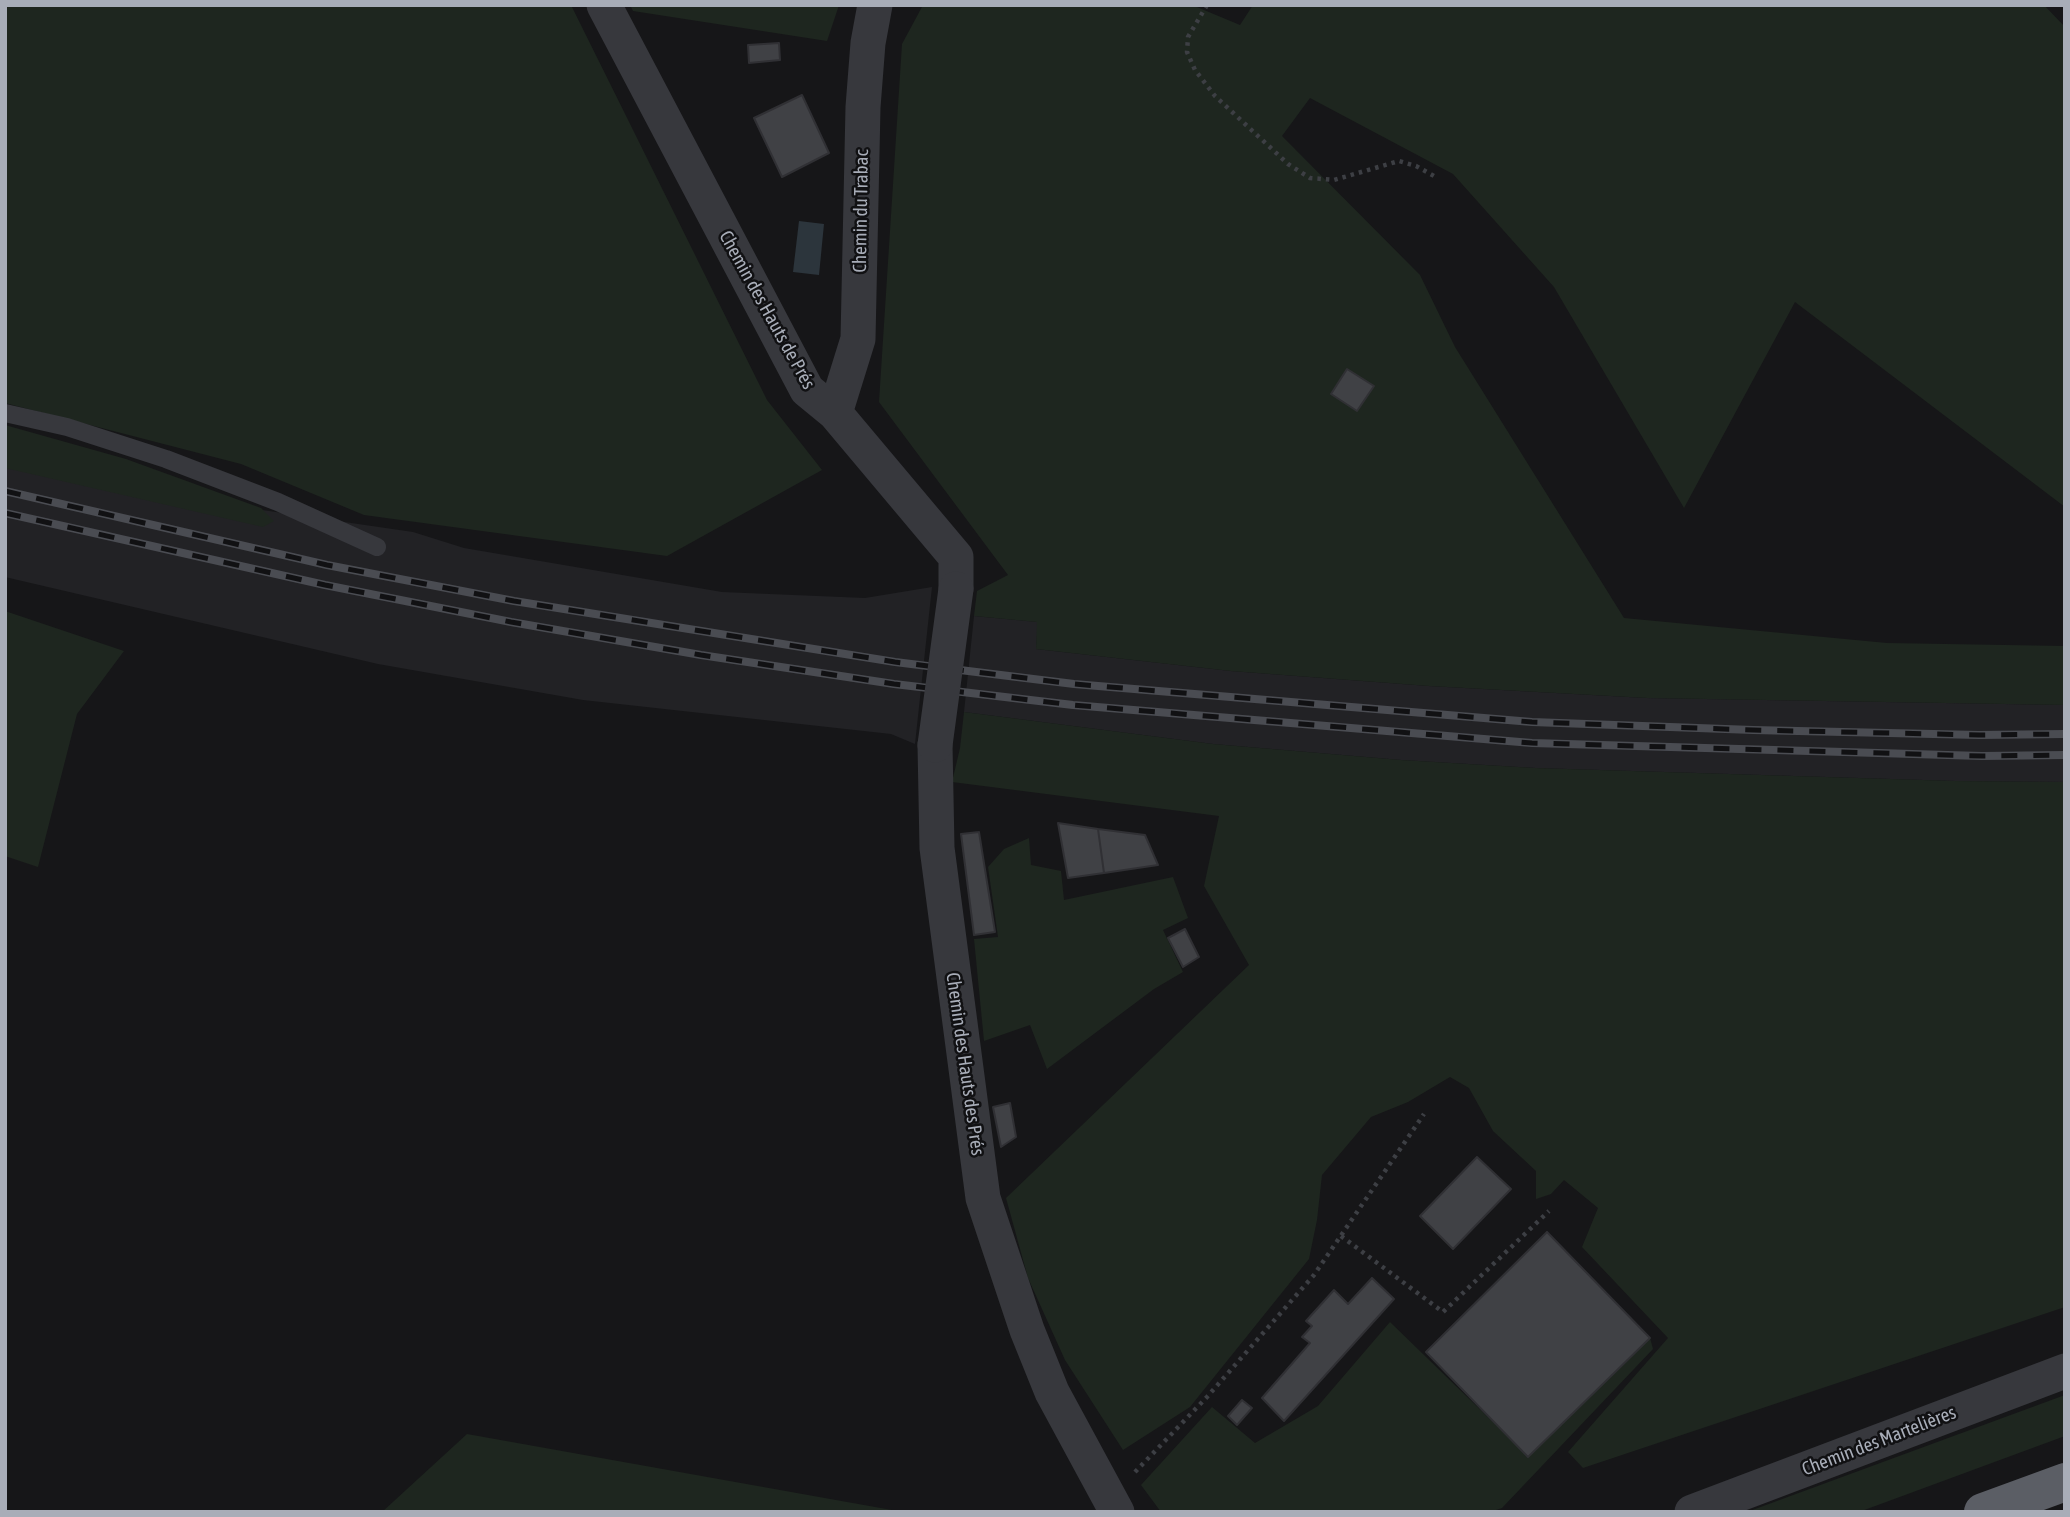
<!DOCTYPE html>
<html>
<head>
<meta charset="utf-8">
<style>
  body { margin:0 }
  #map { position:relative; width:2070px; height:1517px; overflow:hidden; background:#161618; font-family:"Asap Condensed",sans-serif }
  canvas { display:block }
  .frame { position:absolute; inset:0; border:7px solid #a8adb8; pointer-events:none }
</style>
</head>
<body>
<div id="map">
<canvas width="2070" height="1517"></canvas>
<div class="frame"></div>
</div>
<script>
const ctx = document.querySelector('canvas').getContext('2d');
ctx.lineJoin = 'round';
function fill(path, color) { ctx.fillStyle = color; ctx.fill(path, 'evenodd'); }
const poly = rows => new Path2D(rows.map(r => 'M' + r).join(''));
function trace(path, color, width, dash) { ctx.strokeStyle = color; ctx.lineWidth = width; ctx.lineCap = dash ? 'butt' : 'round'; ctx.setLineDash(dash || []); ctx.stroke(path); }
function write(font, color, halo, rows, align = 'center') {
  ctx.font = font + ' "Asap Condensed",sans-serif'; ctx.lineWidth = 5; ctx.setLineDash([]); ctx.textBaseline = 'middle'; ctx.strokeStyle = halo; ctx.fillStyle = color; for (const [text, x, y, turn = 0] of rows) {
    ctx.save(); ctx.translate(x, y); ctx.rotate((+turn || 0) * Math.PI / 180); ctx.textAlign = isNaN(turn) ? turn : align; if (halo) ctx.strokeText(text, 0, 0); ctx.fillText(text, 0, 0); ctx.restore();
  }
}
fill(poly([
  [5,449,228,505,413,532,464,548,722,592,865,598,932,587,915,744,891,734,583,700,378,664,5,577],
  [974,616,1038,622,1036,649,1231,671,1429,686,1647,698,2065,705,2065,782,1955,781,1535,768,1401,760,1213,744,964,712]
]), '#222225');
fill(poly([
  [5,5,571,5,767,400,822,470,667,556,364,515,241,464,5,403],
  [630,5,839,5,827,41,633,11],
  [923,5,1192,5,1240,25,1253,5,2044,5,2065,27,2065,507,1795,302,1684,508,1554,287,1453,174,1310,98,1282,136,1420,275,1455,347,1624,618,1887,643,2065,646,2065,705,1647,698,1429,686,1231,671,1036,649,1037,622,974,616,977,591,1008,575,879,402,902,44],
  [5,425,126,459,261,508,274,521,263,527,5,468],
  [5,611,124,651,77,714,38,867,5,856],
  [964,712,1213,744,1401,760,1535,768,1955,781,2065,782,2065,1307,1583,1468,1568,1452,1668,1338,1582,1247,1598,1208,1564,1180,1551,1194,1536,1199,1536,1171,1493,1131,1469,1088,1450,1077,1408,1102,1371,1117,1322,1175,1317,1220,1309,1259,1190,1407,1123,1450,1065,1360,1028,1278,1006,1198,1249,965,1204,886,1219,816,952,782,960,748],
  [1029,838,1031,865,1061,871,1064,900,1173,877,1188,918,1163,930,1183,972,1154,989,1047,1069,1030,1025,984,1041,974,939,998,937,988,867,1004,849],
  [1390,1322,1528,1456,1650,1338,1653,1349,1502,1508,1490,1512,1161,1512,1141,1485,1212,1407,1255,1443,1318,1406],
  [2065,1395,2065,1436,1859,1512,1747,1512],
  [467,1434,903,1512,382,1512]
]), '#1e261f');
fill(poly([
  [799,221,824,224,819,275,793,272]
]), '#2c353c');
const building = poly([
  [779,43,780,60,749,63,748,45,779,43],
  [802,95,829,153,782,177,754,118,802,95],
  [1347,369,1374,386,1357,411,1331,394,1347,369],
  [1058,823,1098,829,1104,873,1068,878,1058,823],
  [1098,829,1145,835,1158,865,1104,873,1098,829],
  [979,832,995,932,974,935,961,834,979,832],
  [1185,929,1199,957,1183,967,1168,938,1185,929],
  [1010,1103,1016,1137,1001,1147,993,1107,1010,1103],
  [1477,1157,1511,1189,1453,1249,1420,1216,1477,1157],
  [1547,1232,1650,1338,1528,1457,1426,1352,1547,1232],
  [1372,1278,1394,1299,1284,1421,1262,1398,1310,1343,1302,1337,1312,1326,1306,1321,1334,1290,1348,1304,1372,1278],
  [1242,1400,1252,1408,1237,1425,1228,1416,1242,1400]
]);
fill(building, '#404145');
trace(building, '#303034', 2);
trace(poly([
  [1207,5,1188,37,1187,52,1195,70,1215,96,1288,164,1310,178,1334,180,1399,161,1416,166,1434,176],
  [1341,1236,1443,1312,1549,1211],
  [1135,1472,1207,1397,1314,1275,1424,1114]
]), '#3d3f44', 4.5, [3.5, 5]);
trace(poly([
  [5,413,67,427,166,459,278,502,377,547]
]), '#37383d', 18);
trace(poly([
  [604,5,807,390,835,413,956,557,956,589],
  [835,413,858,339,863,107,868,43,875,5],
  [935,745,937,848,983,1198,1027,1330,1052,1392,1117,1512],
  [1692,1512,2065,1371]
]), '#37383d', 35);
trace(poly([
  [1983,1512,2065,1482]
]), '#5b5e65', 38);
const rail = poly([
  [5,491,327,565,514,601,895,662,1074,684,1532,722,1753,730,1979,735,2065,734],
  [5,513,325,585,511,622,701,655,894,684,1073,705,1532,743,1982,756,2065,755]
]);
trace(rail, '#4a4c52', 8);
trace(rail, '#111113', 5, [16]);
trace(poly([
  [935,745,956,589]
]), '#37383d', 35);
write('19px', '#a8adb8', '#111113', [
  ["Chemin du Trabac",861,211,-89],
  ["Chemin des Hauts de Prés",767,310,61],
  ["Chemin des Hauts des Prés",965,1064,82],
  ["Chemin des Martelières",1879,1441,-21]
]);
</script>
</body>
</html>
